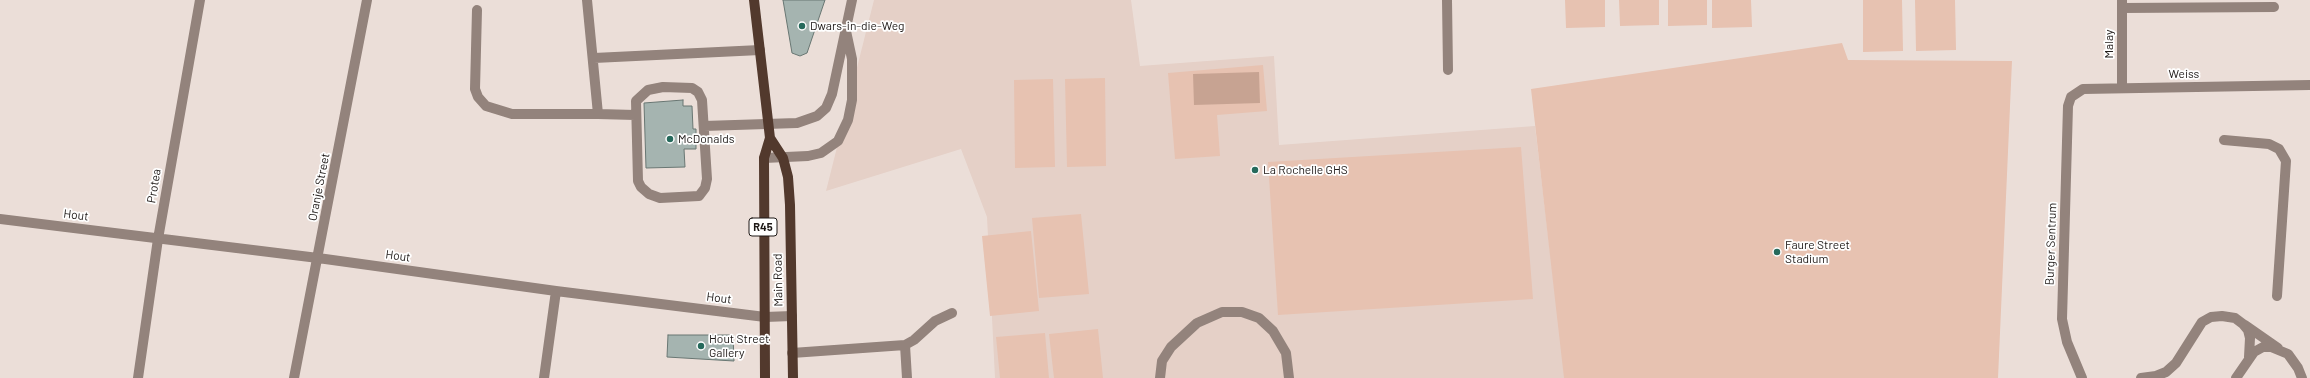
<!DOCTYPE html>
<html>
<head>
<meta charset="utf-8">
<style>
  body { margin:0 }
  canvas { display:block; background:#ebded8 }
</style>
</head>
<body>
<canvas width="2310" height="378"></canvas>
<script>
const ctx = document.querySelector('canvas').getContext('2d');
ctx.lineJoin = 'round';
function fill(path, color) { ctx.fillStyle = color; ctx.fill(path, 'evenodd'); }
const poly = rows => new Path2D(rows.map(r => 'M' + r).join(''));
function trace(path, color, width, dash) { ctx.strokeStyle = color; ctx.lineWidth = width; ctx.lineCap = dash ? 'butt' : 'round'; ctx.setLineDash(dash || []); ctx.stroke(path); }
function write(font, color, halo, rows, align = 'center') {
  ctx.font = font + ' Barlow,sans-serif'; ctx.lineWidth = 3.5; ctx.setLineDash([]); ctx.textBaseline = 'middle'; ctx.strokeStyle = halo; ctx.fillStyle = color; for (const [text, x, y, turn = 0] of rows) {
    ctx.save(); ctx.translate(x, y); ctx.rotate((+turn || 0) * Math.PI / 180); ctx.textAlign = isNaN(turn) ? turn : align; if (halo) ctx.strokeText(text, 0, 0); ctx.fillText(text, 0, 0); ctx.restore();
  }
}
fill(poly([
  [874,0,1131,0,1140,66,1274,56,1279,145,1535,126,1565,378,995,378,987,217,961,149,826,191]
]), '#e5d0c7');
fill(poly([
  [1565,0,1605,0,1605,27,1566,28],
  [1619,0,1659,0,1659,25,1620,26],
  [1668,0,1707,0,1707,25,1668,26],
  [1712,0,1751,0,1752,27,1712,28],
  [1863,0,1902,0,1903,51,1863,52],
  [1915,0,1955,0,1956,50,1916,51],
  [1842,43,1848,60,2012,61,1998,378,1564,378,1531,89],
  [1263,65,1267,111,1217,115,1220,156,1175,159,1168,73],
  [1105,78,1106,166,1067,167,1065,79],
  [1053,79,1055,167,1015,168,1014,80],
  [1521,147,1533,299,1278,315,1268,162],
  [1081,214,1089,294,1039,298,1032,218],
  [1031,231,1039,311,990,316,982,236],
  [1098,329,1103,378,1054,378,1049,334],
  [1045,333,1049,378,1000,378,996,337]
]), '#e7c2b1');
fill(poly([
  [1259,72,1260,103,1194,105,1193,74]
]), '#c7a392');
const building = poly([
  [783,0,825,0,807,53,800,56,792,53,783,0],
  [683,100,683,106,692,106,693,129,696,129,696,149,684,149,685,167,646,168,644,103,683,100],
  [668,335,733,335,734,361,667,357,668,335]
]);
fill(building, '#a5b4b0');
trace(building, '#697773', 1);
trace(poly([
  [587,0,598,114,635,115],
  [1447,0,1448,70],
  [2122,0,2122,87],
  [2122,8,2274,7],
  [477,10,475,89,478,97,486,106,512,114,598,114],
  [594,58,760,50],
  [663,87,692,88,698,92,702,100,707,179,705,188,699,196,660,198,649,194,641,187,638,181,636,101,648,90,663,87],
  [704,126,797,123,817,116,826,108,832,94,852,0],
  [2224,140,2269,144,2279,149,2286,161,2277,296],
  [764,158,808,156,821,153,838,141,848,120,852,100,852,59,846,31],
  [0,219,318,258,556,291,765,317,792,316],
  [2245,325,2278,348],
  [905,345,907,378],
  [792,353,905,345,914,340,935,321,952,313],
  [138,378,158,239,200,0],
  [294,378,367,0],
  [544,378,556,291],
  [1160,378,1162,361,1171,347,1197,323,1222,312,1242,312,1259,318,1273,331,1286,353,1289,378],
  [2082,378,2067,342,2062,319,2068,106,2071,97,2083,89,2310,85],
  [2141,378,2156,376,2166,372,2176,363,2202,322,2211,317,2222,316,2235,318,2243,324,2248,330,2250,338,2249,357],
  [2236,378,2254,352,2263,347,2271,347,2288,354,2298,368,2302,378]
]), '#93837c', 10);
trace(poly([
  [754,0,770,138,764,158,765,378],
  [770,138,783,158,788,177,790,205,793,378]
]), '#52392d', 10);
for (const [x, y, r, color] of [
  [802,26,4,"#266a5c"],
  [670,139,4,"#266a5c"],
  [1255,170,4,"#266a5c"],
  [1777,252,4,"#266a5c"],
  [701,346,4,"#266a5c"]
]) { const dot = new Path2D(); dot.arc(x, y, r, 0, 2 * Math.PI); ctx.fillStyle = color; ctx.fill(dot); trace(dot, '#fff', 1.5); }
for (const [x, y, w] of [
  [763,227,28]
]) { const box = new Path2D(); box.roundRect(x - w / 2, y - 9, w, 18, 3); ctx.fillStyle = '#fff'; ctx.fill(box); trace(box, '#1e1917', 1); }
write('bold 11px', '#1e1917', null, [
  ["R45",763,227]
]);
write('12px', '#1e1917', '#fff', [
  ["Dwars-in-die-Weg",810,26],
  ["McDonalds",678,139],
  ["La Rochelle GHS",1263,170],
  ["Faure Street",1785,245],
  ["Stadium",1785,259],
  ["Hout Street",709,339],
  ["Gallery",709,353]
], 'left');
write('12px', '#1e1917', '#fff', [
  ["Malay",2109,44,-90],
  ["Weiss",2184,74],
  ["Protea",154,186,-80],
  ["Oranje Street",319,187,-79],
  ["Hout",76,215,7],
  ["Burger Sentrum",2051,244,-88],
  ["Hout",398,256,8],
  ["Main Road",778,280,-91],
  ["Hout",719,298,7]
]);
</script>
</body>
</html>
